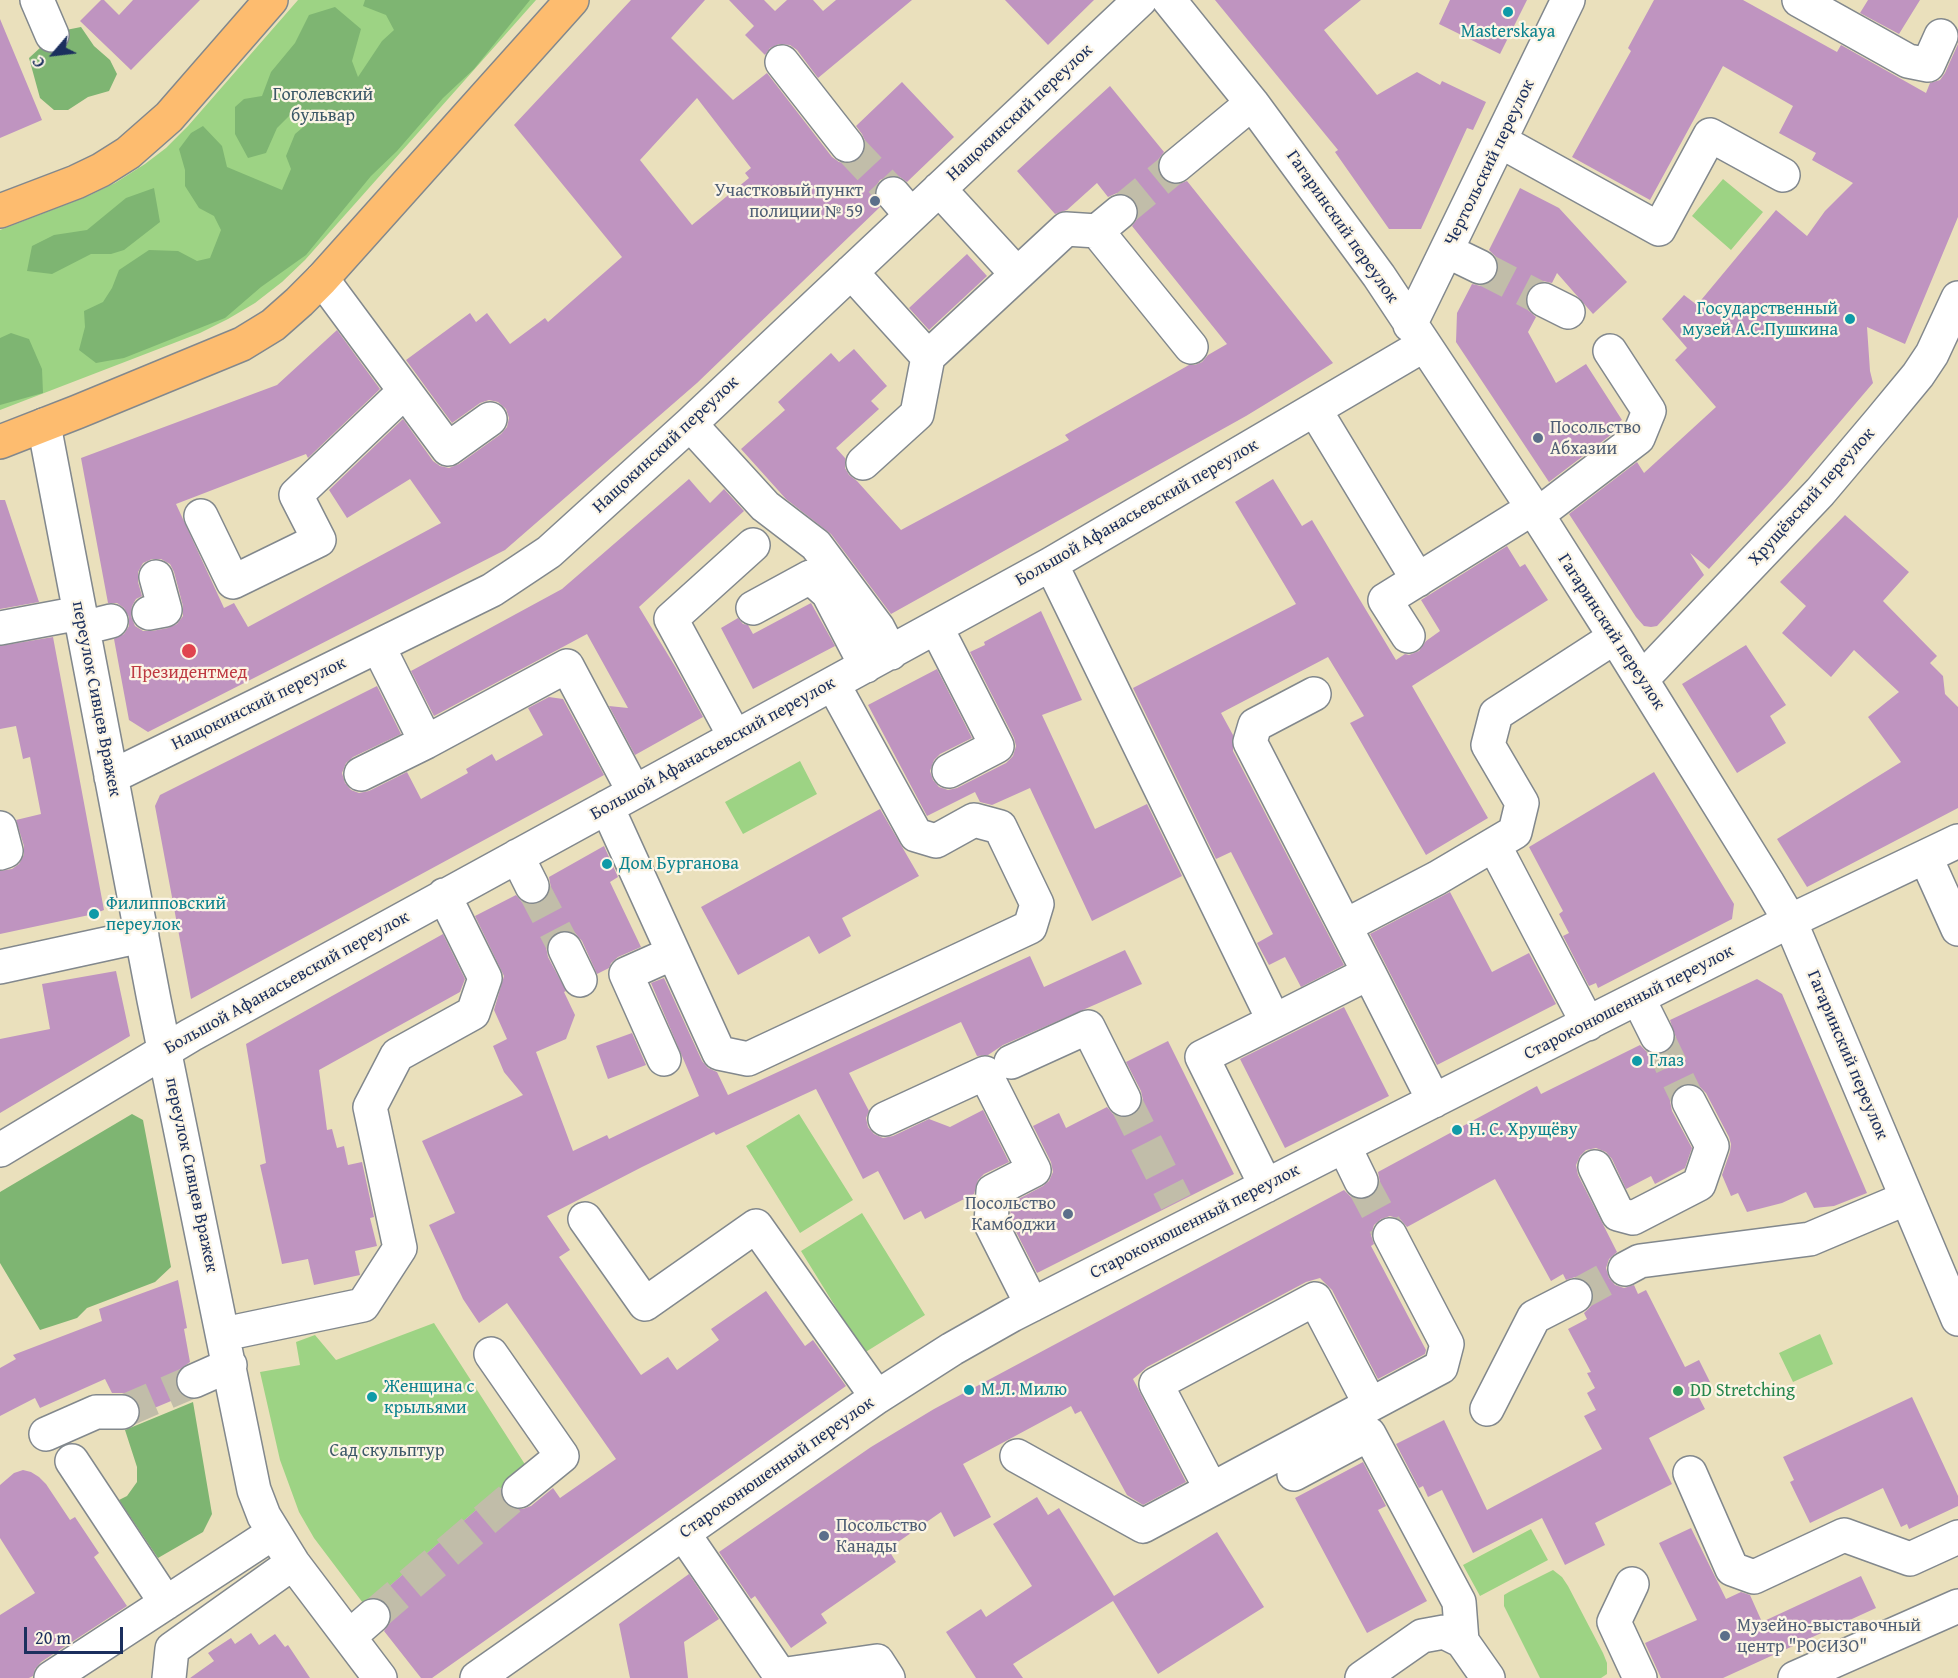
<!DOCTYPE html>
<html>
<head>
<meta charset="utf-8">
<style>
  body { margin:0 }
  #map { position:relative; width:1958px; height:1678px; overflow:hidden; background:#eae0bc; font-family:"Gentium Book Plus",serif }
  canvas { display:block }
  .north { position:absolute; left:24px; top:24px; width:60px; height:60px; -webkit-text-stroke:4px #fcf5e5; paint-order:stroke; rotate:242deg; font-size:16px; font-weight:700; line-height:24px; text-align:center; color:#1b2f5e }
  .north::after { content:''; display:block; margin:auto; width:21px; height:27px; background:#1b2f5e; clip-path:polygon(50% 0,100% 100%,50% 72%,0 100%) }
  .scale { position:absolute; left:24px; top:1627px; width:99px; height:27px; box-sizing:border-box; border:3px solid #1b2f5e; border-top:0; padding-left:8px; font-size:18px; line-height:21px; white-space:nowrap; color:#1b2f5e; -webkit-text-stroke:4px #fcf5e5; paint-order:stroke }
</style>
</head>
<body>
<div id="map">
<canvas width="1958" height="1678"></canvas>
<div class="north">С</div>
<div class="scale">20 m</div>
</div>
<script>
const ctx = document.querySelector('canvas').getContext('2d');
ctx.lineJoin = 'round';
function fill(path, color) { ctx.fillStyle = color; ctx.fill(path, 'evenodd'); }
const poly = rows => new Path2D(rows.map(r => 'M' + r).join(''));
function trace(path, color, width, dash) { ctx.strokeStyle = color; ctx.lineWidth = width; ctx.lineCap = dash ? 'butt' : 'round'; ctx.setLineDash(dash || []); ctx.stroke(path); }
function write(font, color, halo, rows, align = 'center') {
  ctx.font = font + ' "Gentium Book Plus",serif'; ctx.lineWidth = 4.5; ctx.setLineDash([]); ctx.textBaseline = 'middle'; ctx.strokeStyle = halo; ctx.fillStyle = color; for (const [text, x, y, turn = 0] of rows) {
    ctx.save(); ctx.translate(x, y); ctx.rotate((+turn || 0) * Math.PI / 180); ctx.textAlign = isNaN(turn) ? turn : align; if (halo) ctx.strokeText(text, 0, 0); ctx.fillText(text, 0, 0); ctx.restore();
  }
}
fill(poly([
  [298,0,536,0,305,260,282,282,255,303,228,319,200,333,0,410,0,230,88,196,115,183,145,164,166,148,188,126],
  [1723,179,1763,212,1731,250,1692,216],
  [800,761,817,794,743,834,725,802],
  [799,1114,853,1200,800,1233,746,1146],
  [862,1213,925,1315,864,1353,801,1251],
  [434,1323,526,1466,366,1607,314,1538,299,1512,280,1460,260,1372,300,1365,296,1342,315,1335,336,1360],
  [1820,1334,1833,1364,1793,1382,1779,1353],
  [1531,1529,1548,1560,1480,1596,1463,1565],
  [1553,1570,1562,1577,1568,1586,1603,1653,1607,1663,1607,1674,1601,1678,1540,1678,1504,1606,1504,1595,1509,1592]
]), '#9dd384');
fill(poly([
  [365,0,530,0,474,69,443,98,397,151,371,176,306,255,261,287,225,318,124,358,96,363,79,350,85,327,84,311,103,302,112,288,119,270,149,250,178,251,197,261,210,258,221,230,214,216,199,208,185,186,185,170,179,149,191,133,203,126,222,146,227,167,282,190,291,169,286,156,295,134,308,123,305,110,292,113,277,128,266,153,248,158,235,134,235,107,244,99,262,96,271,72,295,43,309,15,335,7,361,29,352,61,358,77,382,41,394,30,386,15,363,6],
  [81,27,94,46,110,60,117,74,109,91,88,97,68,110,54,110,40,98,29,58,41,47,66,30],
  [154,188,160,222,124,250,111,254,91,254,52,274,27,271,32,246,54,235,87,230,126,198],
  [11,333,29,339,42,369,43,393,0,405,0,338],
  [132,1114,143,1120,171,1267,155,1282,87,1308,77,1318,40,1330,0,1263,0,1192],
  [193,1402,212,1514,203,1532,158,1558,119,1500,127,1496,137,1482,137,1467,125,1430]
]), '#7eb572');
fill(poly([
  [101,0,104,0,119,15,133,0,200,0,131,70,80,21],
  [631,0,705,0,671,38,733,100,767,73,832,157,839,162,849,164,859,159,865,151,866,143,862,134,856,126,902,82,954,137,907,182,900,177,890,176,880,180,875,188,875,197,880,207,697,383,505,550,148,732,129,720,114,639,124,634,129,626,129,617,124,608,117,603,108,603,81,458,277,385,337,330,380,389,308,458,306,454,176,504,224,608,234,603,248,627,441,523,410,479,347,518,329,490,403,419,433,461,440,466,449,468,459,464,501,434,507,427,509,418,506,409,498,402,489,400,480,403,452,423,406,360,470,313,476,322,487,313,510,344,545,318,548,322,622,257,514,125],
  [697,98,751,168,745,173,749,178,692,225,640,160],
  [152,559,161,559,170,564,174,572,183,606,183,616,177,624,168,628,152,631,143,631,135,626,131,616,132,606,136,599,142,596,138,582,138,572,143,563],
  [729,0,764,0,775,11,787,0,813,0,823,11,836,0,912,0,818,78,797,50,790,45,779,44,770,48,765,55,745,35,754,26],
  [1005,0,1094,0,1048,45],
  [1215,0,1361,0,1324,30,1377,95,1417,72,1440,85,1442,81,1486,102,1473,130,1467,128,1421,229,1389,229,1335,152,1338,150],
  [1450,0,1527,0,1500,54,1439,24],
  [1654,0,1743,0,1837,52,1841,45,1926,93,1930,83,1940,80,1945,73,1958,44,1958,217,1905,344,1867,327,1870,371,1873,383,1787,484,1709,569,1690,553,1704,575,1657,626,1651,627,1644,626,1636,617,1569,514,1637,462,1644,473,1716,407,1675,360,1687,348,1662,319,1684,295,1697,305,1776,210,1807,236,1825,211,1853,183,1812,160,1816,153,1779,133,1793,106,1723,66,1650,200,1572,157,1631,51,1628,48],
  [1868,0,1920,0,1899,34,1860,13],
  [0,19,42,120,0,138],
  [1110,86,1164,152,1158,160,1158,170,1161,177,1170,184,1179,184,1187,181,1333,363,1246,416,891,614,831,534,786,499,741,449,785,410,778,402,831,353,839,362,854,349,887,386,871,401,879,409,836,448,845,458,845,468,849,475,857,481,901,530,1069,440,1065,435,1189,365,1195,365,1202,362,1208,355,1227,344,1132,226,1137,219,1139,209,1134,200,1127,195,1117,193,1108,197,1097,183,1067,210,1055,214,1017,171],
  [1520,188,1559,208,1627,282,1593,314,1557,273,1552,283,1543,281,1534,284,1527,292,1525,301,1528,310,1536,317,1528,332,1556,383,1586,364,1622,420,1613,426,1616,431,1549,482,1456,342,1457,313,1472,284,1481,286,1490,283,1497,275,1499,265,1496,257,1489,250],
  [967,254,987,276,929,330,909,308],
  [689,479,710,503,724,489,744,511,639,607,676,668,703,717,635,755,609,706,628,708,587,634,434,716,411,671,562,589],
  [1273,479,1302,526,1312,520,1396,660,1405,654,1409,655,1419,651,1426,641,1440,631,1421,600,1507,546,1520,567,1525,564,1548,600,1412,686,1488,818,1426,855,1350,723,1364,716,1328,657,1221,713,1233,735,1233,751,1344,965,1301,987,1285,957,1269,965,1257,943,1273,934,1231,852,1216,859,1133,688,1296,604,1235,502],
  [0,500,5,500,39,602,0,609],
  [1845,515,1909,572,1883,601,1937,656,1930,663,1943,676,1945,694,1958,707,1958,808,1807,887,1777,839,1901,762,1868,717,1899,692,1854,650,1831,677,1782,633,1806,606,1780,582],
  [811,603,835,646,753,689,721,628,738,618,743,624,748,625,753,634],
  [1041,611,1082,700,1042,715,1095,829,1147,804,1182,876,1092,921,1030,788,992,805,980,802,975,792,927,816,868,705,937,669,972,738,940,754,934,760,930,771,933,780,939,787,948,790,957,788,1006,763,1013,756,1016,746,1014,738,970,652,985,645,984,642],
  [53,637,104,910,94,914,0,934,0,871,12,869,19,864,24,855,24,846,16,820,41,814,30,757,23,759,16,726,0,729,0,646],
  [1746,645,1786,705,1770,716,1786,743,1737,773,1682,684],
  [377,686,401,734,353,757,346,763,342,773,345,783,351,790,359,793,369,791,407,772,421,799,468,773,466,769,492,754,496,761,543,735,528,708,549,697,563,699,604,775,191,999,155,806,160,795],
  [1654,772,1734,904,1732,919,1598,988,1596,983,1589,986,1563,936,1569,933,1559,914,1563,911,1529,847],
  [880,809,919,876,842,918,851,936,819,954,809,936,738,975,701,907],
  [604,846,618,877,610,882,641,947,618,957,611,963,609,968,597,974,582,941,575,933,566,930,557,932,550,938,546,947,548,957,566,991,564,992,575,1015,566,1039,536,1052,573,1151,607,1135,609,1139,699,1096,651,983,664,978,702,1061,708,1068,717,1072,728,1095,1030,956,1044,987,1125,950,1142,984,1003,1045,988,1055,977,1056,961,1022,849,1073,869,1111,866,1118,868,1127,874,1134,883,1138,893,1136,929,1119,950,1127,983,1110,1009,1162,984,1174,978,1180,974,1194,925,1219,921,1211,904,1220,878,1171,863,1179,816,1089,716,1135,714,1132,642,1167,547,1216,570,1250,559,1257,641,1375,668,1357,677,1370,719,1340,711,1329,766,1291,805,1346,813,1340,846,1386,432,1678,421,1678,384,1631,390,1623,391,1612,387,1603,376,1598,501,1488,501,1495,505,1503,513,1509,523,1509,531,1506,553,1488,560,1498,616,1459,507,1303,479,1323,463,1299,429,1225,455,1213,422,1141,523,1095,504,1072,493,1046,507,1039,494,1010,504,976,475,916,516,895,522,902,530,905,541,902,548,896,551,888,549,877],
  [1450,892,1492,972,1529,953,1556,1004,1437,1065,1370,934],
  [443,934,465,979,460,992,319,1070,327,1130,332,1129,337,1148,344,1146,348,1165,362,1162,374,1217,370,1218,377,1246,355,1251,360,1275,314,1285,308,1259,282,1264,260,1165,266,1163,246,1044],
  [116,971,130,1036,0,1113,0,1039,50,1029,42,984],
  [1757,979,1782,994,1867,1193,1834,1206,1814,1208,1806,1192,1782,1203,1747,1212,1738,1193,1731,1196,1722,1175,1730,1152,1731,1144,1729,1137,1706,1093,1700,1087,1690,1083,1680,1086,1673,1092,1670,1101,1672,1111,1692,1148,1685,1168,1655,1184,1651,1176,1626,1189,1612,1159,1606,1152,1596,1148,1586,1150,1580,1156,1576,1165,1578,1175,1617,1252,1609,1259,1606,1268,1609,1278,1615,1285,1624,1288,1634,1285,1638,1294,1646,1290,1685,1367,1699,1360,1710,1382,1695,1390,1705,1409,1649,1438,1672,1484,1595,1523,1605,1545,1565,1565,1542,1518,1473,1553,1442,1490,1428,1497,1423,1486,1419,1488,1396,1444,1444,1420,1487,1510,1602,1449,1584,1416,1596,1410,1587,1393,1595,1388,1587,1373,1591,1372,1568,1329,1587,1319,1584,1313,1591,1306,1594,1296,1592,1288,1585,1280,1575,1277,1566,1280,1563,1274,1551,1281,1495,1179,1407,1227,1400,1219,1390,1216,1381,1219,1374,1225,1371,1235,1374,1244,1371,1246,1426,1350,1425,1354,1378,1379,1332,1290,1320,1278,1306,1282,1147,1367,1133,1379,1186,1482,1143,1505,1127,1495,1081,1411,1075,1414,1071,1406,963,1464,991,1517,954,1537,941,1512,888,1549,896,1562,821,1614,827,1623,791,1648,755,1596,751,1599,719,1552,871,1447,934,1409,1344,1190,1351,1197,1359,1200,1370,1198,1377,1191,1380,1183,1378,1172,1537,1086,1541,1094,1640,1045,1646,1051,1655,1055,1666,1052,1673,1046,1676,1038,1670,1020],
  [1344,1007,1389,1096,1285,1148,1240,1059],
  [632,1033,646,1065,608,1079,596,1046],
  [1168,1041,1234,1174,1037,1273,1010,1220,1011,1203,1043,1186,1049,1181,1053,1172,1051,1162,1033,1126,1059,1113,1066,1128,1107,1107,1113,1114,1122,1118,1133,1115,1140,1109,1143,1100,1141,1091,1126,1062],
  [178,1280,187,1328,184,1329,190,1362,179,1370,175,1378,177,1388,183,1396,140,1414,138,1403,132,1396,123,1393,112,1393,105,1379,40,1408,35,1398,0,1416,0,1368,16,1359,13,1355,102,1321,99,1309],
  [1912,1397,1958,1496,1958,1506,1909,1529,1907,1524,1901,1527,1883,1488,1810,1523,1790,1482,1794,1480,1783,1457],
  [1363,1462,1386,1506,1378,1510,1427,1601,1367,1633,1295,1498],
  [23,1470,31,1472,39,1477,46,1484,70,1520,75,1517,99,1553,94,1557,127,1606,41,1662,35,1669,33,1676,29,1678,0,1678,0,1615,35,1593,0,1538,0,1485,14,1473],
  [1037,1497,1048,1515,1059,1508,1114,1596,1217,1532,1264,1607,1158,1674,1113,1601,1013,1664,1023,1678,976,1678,946,1632,981,1609,986,1617,1032,1586,993,1524],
  [1691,1528,1726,1599,1741,1592,1750,1595,1762,1622,1861,1576,1876,1608,1723,1678,1661,1678,1645,1643,1697,1620,1659,1543],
  [689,1574,719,1619,684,1642,688,1678,630,1678,619,1624],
  [251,1633,259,1645,275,1634,285,1647,288,1645,310,1678,190,1678,214,1661,208,1653,231,1638,235,1644]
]), '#bf94c0');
trace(poly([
  [847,145,893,194],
  [1120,212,1176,166],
  [1480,267,1544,300],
  [532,886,565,949],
  [1657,1036,1689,1102],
  [1124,1099,1176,1202],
  [1361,1181,1390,1235],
  [1575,1296,1625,1269],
  [122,1412,194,1381],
  [373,1616,519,1491]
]), '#c1bda9', 33, [33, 16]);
const minor = poly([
  [37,0,52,35],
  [1169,0,1252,103,1379,276,1533,508,1615,637,1767,882,1790,921,1958,1319],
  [1799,0,1908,61,1928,65,1941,36],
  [782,62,847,145],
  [1500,141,1659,229,1710,135,1783,175],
  [1176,166,1252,103],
  [939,189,1017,274],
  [893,194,911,215],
  [1097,231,1191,347],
  [1447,251,1480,267],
  [851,272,928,357,1066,229,1097,231,1120,212],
  [322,279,448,449,490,419],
  [1544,300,1568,312],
  [1410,325,1568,0],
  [1315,410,1418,580],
  [690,424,765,506,816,545,878,628,891,653],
  [44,425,154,1000,254,1490,264,1516,293,1563,380,1678],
  [863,463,917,414,928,357],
  [1537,515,1638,438,1649,411,1610,351],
  [201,516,233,582,319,540,296,495,405,391],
  [1051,564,1274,1021,1369,973,1434,1101],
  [753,608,810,577,828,593,866,666],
  [149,613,165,610,156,577],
  [936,627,997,746,949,771],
  [0,628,80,613],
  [83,628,111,621],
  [1408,636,1385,600,1533,508],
  [378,646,426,742,567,666,634,792],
  [1642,679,1820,492,1880,421,1918,375,1932,354,1958,298],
  [1314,694,1255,725,1250,742,1369,973],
  [735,737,671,619,753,545],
  [361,774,426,742],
  [111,777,492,590,549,552,690,424,1140,0],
  [607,807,719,1053,748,1059,1030,927,1037,904,1000,827,974,820,936,841,916,835,833,684],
  [0,828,6,851,0,853],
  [1494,845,1588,1024],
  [517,856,532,886],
  [1926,858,1958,929],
  [1345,926,1437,878,1515,832,1522,803,1488,745,1496,714,1615,637],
  [565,949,580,980],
  [0,967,142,936],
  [1638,998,1657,1036],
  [664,1059,626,974,673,953],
  [1011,1062,1088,1027,1124,1099],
  [885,1119,985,1073,1034,1170,993,1191,991,1224,1032,1305],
  [1344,1146,1361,1181],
  [0,1150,191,1035,1051,564,1424,345],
  [1595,1167,1618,1214,1633,1218,1699,1184,1712,1146,1689,1102],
  [1266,1186,1202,1057,1274,1021],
  [585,1219,645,1304,756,1226,877,1397],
  [1625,1269,1640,1261,1810,1239,1907,1198],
  [224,1334,363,1305,400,1248,370,1107,397,1055,473,1013,485,978,444,895],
  [491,1354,562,1456,519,1491],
  [194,1381,230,1365],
  [1487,1409,1534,1317,1575,1296],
  [46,1434,96,1412,122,1412],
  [1017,1456,1143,1526,1441,1367,1447,1344,1390,1235],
  [72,1461,166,1603],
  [1690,1473,1732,1569,1754,1577,1844,1535,1910,1559,1958,1537],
  [1294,1474,1369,1434,1459,1602,1462,1641],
  [1211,1489,1156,1384,1315,1299,1370,1404],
  [683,1533,780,1675,877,1661,888,1678],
  [1632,1584,1614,1622,1640,1678],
  [349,1637,373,1616],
  [51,1678,273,1533],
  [169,1678,172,1649,293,1563],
  [477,1678,877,1397,952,1349,1012,1315,1344,1146,1790,921,1958,841],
  [1362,1678,1422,1636,1444,1632,1462,1641,1488,1678],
  [1795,1678,1958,1606]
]);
const major = poly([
  [0,211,76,182,101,170,128,153,169,117,271,0],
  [0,442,77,412,242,344,273,325,299,302,322,279,572,0]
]);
trace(minor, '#82888d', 36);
trace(major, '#82888d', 36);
trace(minor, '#fff', 33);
trace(major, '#fdbc6f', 33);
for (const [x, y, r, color] of [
  [1508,12,6,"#0f9aa8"],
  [875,201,6,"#5c6f8a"],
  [1850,319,6,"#0f9aa8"],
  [1538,438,6,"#5c6f8a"],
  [189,651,8,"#e0444e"],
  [607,864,6,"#0f9aa8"],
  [94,914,6,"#0f9aa8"],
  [1637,1061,6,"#0f9aa8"],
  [1457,1130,6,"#0f9aa8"],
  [1068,1214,6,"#5c6f8a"],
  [969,1390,6,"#0f9aa8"],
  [1678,1391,6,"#2e9e5b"],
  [372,1397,6,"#0f9aa8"],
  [824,1536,6,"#5c6f8a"],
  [1725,1636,6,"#5c6f8a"]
]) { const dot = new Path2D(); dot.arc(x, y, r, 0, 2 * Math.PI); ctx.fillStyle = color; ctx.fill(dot); trace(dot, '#fcf5e5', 2); }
write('18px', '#0d838f', '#fcf5e5', [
  ["Masterskaya",1508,32,"center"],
  ["Государственный",1838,309,"right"],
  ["музей А.С.Пушкина",1838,330,"right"],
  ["Дом Бурганова",619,864],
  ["Филипповский",106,904],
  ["переулок",106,925],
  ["Глаз",1649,1061],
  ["Н. С. Хрущёву",1469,1130],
  ["Женщина с",384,1387],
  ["крыльями",384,1408],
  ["М.Л. Милю",981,1390]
], 'left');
write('18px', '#3c5868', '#fcf5e5', [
  ["Гоголевский",323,95],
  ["бульвар",323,116],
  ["Сад скульптур",387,1451]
]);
write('18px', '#1b2f5e', '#fcf5e5', [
  ["Нащокинский переулок",1020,113,-43],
  ["Чертольский переулок",1490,163,-64],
  ["Гагаринский переулок",1342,227,55],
  ["Нащокинский переулок",666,445,-43],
  ["Хрущёвский переулок",1812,497,-48],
  ["Большой Афанасьевский переулок",1137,513,-30],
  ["Гагаринский переулок",1611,632,57],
  ["переулок Сивцев Вражек",96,699,79],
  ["Нащокинский переулок",259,704,-26],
  ["Большой Афанасьевский переулок",713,749,-29],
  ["Большой Афанасьевский переулок",287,983,-29],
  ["Староконюшенный переулок",1629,1003,-27],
  ["Гагаринский переулок",1847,1055,67],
  ["переулок Сивцев Вражек",191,1175,78],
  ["Староконюшенный переулок",1195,1222,-27],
  ["Староконюшенный переулок",777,1468,-35]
]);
write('18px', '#4e5e75', '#fcf5e5', [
  ["Участковый пункт",863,191,"right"],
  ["полиции № 59",863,212,"right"],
  ["Посольство",1550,428],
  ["Абхазии",1550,449],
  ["Посольство",1056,1204,"right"],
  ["Камбоджи",1056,1225,"right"],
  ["Посольство",836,1526],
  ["Канады",836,1547],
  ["Музейно-выставочный",1737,1626],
  ["центр \"РОСИЗО\"",1737,1647]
], 'left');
write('18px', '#be3a42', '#fcf5e5', [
  ["Президентмед",189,673]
]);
write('18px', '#27864d', '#fcf5e5', [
  ["DD Stretching",1690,1391]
], 'left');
</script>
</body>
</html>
